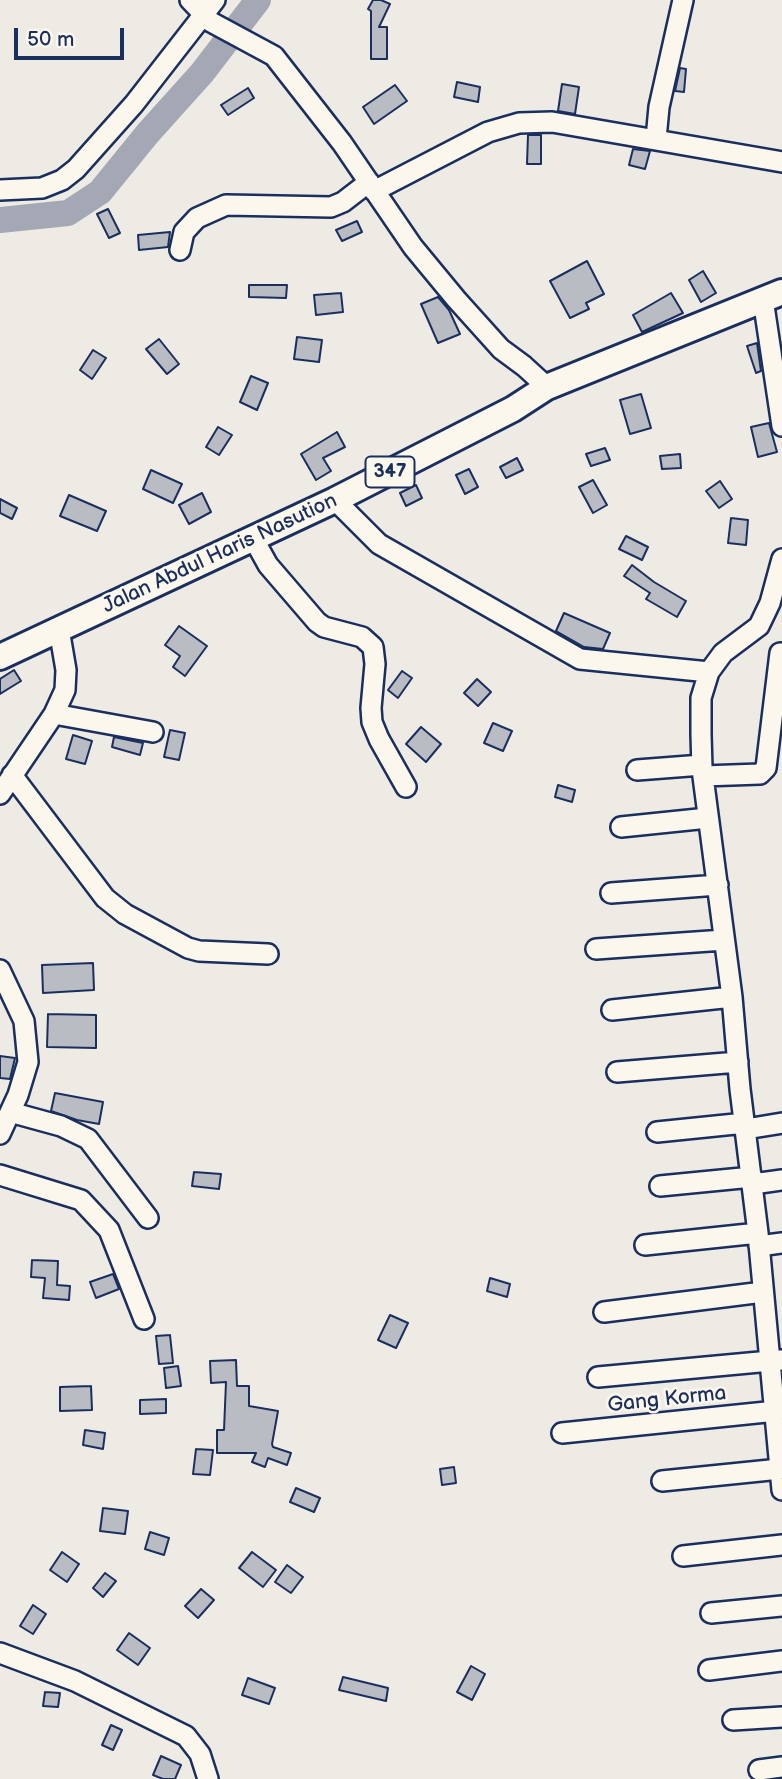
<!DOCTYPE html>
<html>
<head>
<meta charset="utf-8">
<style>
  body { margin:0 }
  #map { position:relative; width:782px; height:1779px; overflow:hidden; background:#eeebe4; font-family:"Balsamiq Sans",sans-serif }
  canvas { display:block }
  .scale { position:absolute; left:14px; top:28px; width:110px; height:32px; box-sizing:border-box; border:4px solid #1b2f5e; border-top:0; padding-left:9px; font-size:21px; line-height:24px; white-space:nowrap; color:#1b2f5e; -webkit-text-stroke:5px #fbf7ec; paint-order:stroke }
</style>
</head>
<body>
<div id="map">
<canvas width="782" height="1779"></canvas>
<div class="scale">50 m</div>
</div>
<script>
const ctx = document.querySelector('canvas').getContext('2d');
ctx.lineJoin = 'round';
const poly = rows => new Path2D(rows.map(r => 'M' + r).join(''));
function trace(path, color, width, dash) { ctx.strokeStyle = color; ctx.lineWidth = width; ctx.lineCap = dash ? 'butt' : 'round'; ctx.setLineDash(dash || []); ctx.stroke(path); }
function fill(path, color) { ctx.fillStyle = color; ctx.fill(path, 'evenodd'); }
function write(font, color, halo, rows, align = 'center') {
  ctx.font = font + ' "Balsamiq Sans",sans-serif'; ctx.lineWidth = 5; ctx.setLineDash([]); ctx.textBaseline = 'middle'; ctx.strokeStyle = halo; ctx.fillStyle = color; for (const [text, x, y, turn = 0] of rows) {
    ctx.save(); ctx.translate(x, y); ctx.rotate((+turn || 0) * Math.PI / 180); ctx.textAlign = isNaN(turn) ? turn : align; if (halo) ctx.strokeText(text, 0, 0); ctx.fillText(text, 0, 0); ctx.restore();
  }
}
trace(poly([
  [0,220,68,213,100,192,148,133,202,73,258,0]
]), '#a3a8b4', 26);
const building = poly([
  [373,0,381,0,390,4,379,27,387,27,387,59,371,59,371,11,368,9,373,0],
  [680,68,686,69,684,92,675,91,680,68],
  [457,82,480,87,478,102,454,97,457,82],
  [562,84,579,87,575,114,558,111,562,84],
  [395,85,407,101,374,124,363,107,395,85],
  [248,88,254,98,228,115,221,105,248,88],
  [528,135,541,135,541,164,527,164,528,135],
  [633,149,650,151,645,169,629,165,633,149],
  [108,209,120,233,109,238,97,214,108,209],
  [357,221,362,232,342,241,336,230,357,221],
  [170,232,168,247,139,250,138,235,170,232],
  [587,261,604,294,586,303,589,309,570,318,550,281,587,261],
  [703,271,716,293,701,302,689,280,703,271],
  [249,285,287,285,286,298,249,297,249,285],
  [341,293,343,312,316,315,314,295,341,293],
  [671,293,683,313,642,332,633,315,671,293],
  [438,297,449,310,460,334,438,343,421,304,438,297],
  [297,337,322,340,319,362,294,359,297,337],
  [159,339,179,364,167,374,146,349,159,339],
  [757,343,761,371,756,373,747,346,757,343],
  [93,350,106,358,92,379,80,370,93,350],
  [251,376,268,383,257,410,240,402,251,376],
  [641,394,651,428,630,434,620,400,641,394],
  [769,423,777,452,758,457,751,427,769,423],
  [218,427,232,435,219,455,206,447,218,427],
  [337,432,345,447,323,458,331,471,316,480,301,454,337,432],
  [605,448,610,460,591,466,586,454,605,448],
  [680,454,681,468,662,469,660,456,680,454],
  [517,458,523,470,506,478,500,467,517,458],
  [469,469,478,487,465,494,456,475,469,469],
  [151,470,182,484,173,503,143,489,151,470],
  [593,480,607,505,593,513,579,487,593,480],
  [720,481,732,499,719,508,706,491,720,481],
  [416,485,422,498,406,506,400,493,416,485],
  [202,493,211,512,189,524,179,505,202,493],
  [69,495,106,511,97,531,60,516,69,495],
  [0,499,17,508,12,519,0,513,0,499],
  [731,518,748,520,746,545,728,543,731,518],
  [626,536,648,547,642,560,619,549,626,536],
  [632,565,654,582,686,601,677,617,646,599,650,593,624,576,632,565],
  [564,613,610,633,603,649,584,647,556,631,564,613],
  [179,626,207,646,185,676,173,667,180,656,165,645,179,626],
  [14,670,21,681,0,694,0,679,14,670],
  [402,671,412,678,398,698,388,690,402,671],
  [477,679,491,692,478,706,464,693,477,679],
  [493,723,512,731,503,751,484,743,493,723],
  [421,727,441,744,426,762,406,744,421,727],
  [170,730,185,733,179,760,164,757,170,730],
  [73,735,92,741,85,764,66,759,73,735],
  [114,737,143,743,140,755,112,747,114,737],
  [558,785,575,790,572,802,555,797,558,785],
  [93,963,94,990,43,993,42,965,93,963],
  [48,1014,96,1015,96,1048,47,1047,48,1014],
  [0,1056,15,1058,10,1079,0,1078,0,1056],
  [55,1093,103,1102,99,1124,77,1120,51,1111,55,1093],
  [194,1172,221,1174,219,1189,192,1186,194,1172],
  [32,1260,58,1261,57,1285,70,1286,69,1300,43,1298,45,1278,31,1277,32,1260],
  [113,1274,119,1289,96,1298,90,1282,113,1274],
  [490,1278,510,1284,507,1297,487,1291,490,1278],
  [390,1315,408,1323,396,1348,378,1340,390,1315],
  [170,1335,173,1363,159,1364,156,1336,170,1335],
  [236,1360,237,1386,249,1386,249,1406,278,1411,272,1444,273,1447,291,1453,287,1465,268,1458,265,1467,252,1462,256,1453,217,1453,217,1430,224,1430,226,1382,211,1383,210,1361,236,1360],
  [178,1366,181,1386,166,1388,164,1368,178,1366],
  [91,1386,92,1410,60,1411,60,1387,91,1386],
  [166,1399,166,1413,140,1414,140,1400,166,1399],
  [85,1430,105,1433,103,1449,83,1445,85,1430],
  [196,1449,213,1450,210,1475,193,1474,196,1449],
  [454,1467,456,1483,442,1485,440,1469,454,1467],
  [296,1488,320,1498,314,1512,290,1502,296,1488],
  [103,1508,128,1511,125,1534,100,1531,103,1508],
  [150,1532,169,1538,164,1555,145,1549,150,1532],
  [62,1552,79,1564,67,1582,50,1570,62,1552],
  [252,1552,276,1570,263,1587,239,1568,252,1552],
  [287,1565,303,1577,291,1593,275,1582,287,1565],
  [105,1573,116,1581,103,1597,93,1588,105,1573],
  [201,1589,214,1600,198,1618,185,1606,201,1589],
  [33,1605,46,1614,33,1634,20,1626,33,1605],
  [129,1633,150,1648,138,1665,117,1650,129,1633],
  [471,1666,485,1674,472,1700,457,1692,471,1666],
  [343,1677,388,1688,386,1701,339,1690,343,1677],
  [248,1678,275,1688,269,1704,242,1695,248,1678],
  [45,1692,60,1693,58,1707,43,1706,45,1692],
  [111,1725,122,1730,113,1750,102,1745,111,1725],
  [161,1756,181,1765,175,1779,163,1779,153,1775,161,1756]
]);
fill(building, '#b9bcc3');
trace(building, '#1b2f5e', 2);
const minor = poly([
  [190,0,211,22,274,56,342,143,413,247,456,299,501,349,524,366,547,387],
  [656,139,659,107,683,0],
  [0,190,42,188,62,180,76,169,134,104,215,0],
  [374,191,488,132,519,123,552,122,782,162],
  [180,250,184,232,197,218,226,205,331,207,343,202,369,182],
  [763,299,782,426],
  [335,500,379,544,580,659,709,672],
  [253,538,268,565,317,622,324,627,362,637,373,647,375,664,371,708,372,722,379,739,406,787],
  [782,559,770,603,759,626,723,653,709,672,701,698,701,734,702,769,732,997,740,1089,758,1233,782,1490],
  [54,714,153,732],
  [637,770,702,765],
  [12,775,105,898,125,914,188,948,199,951,268,954],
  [703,776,760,774,766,768,780,653],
  [0,794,54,714,65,690,66,670,59,629],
  [621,827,708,818],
  [611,893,718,885],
  [596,949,724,940],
  [0,970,24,1021,28,1062,18,1095,0,1134],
  [612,1010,732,997],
  [617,1072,738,1062],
  [10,1112,61,1126,88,1139,148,1218],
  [746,1129,782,1123],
  [657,1132,745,1123],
  [0,1175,81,1200,109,1230,144,1319],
  [753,1184,782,1180],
  [660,1186,752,1177],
  [645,1245,758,1233],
  [759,1246,782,1243],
  [604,1312,763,1292],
  [598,1377,781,1360],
  [562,1433,776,1411],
  [662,1481,780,1469],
  [683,1556,782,1545],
  [711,1613,782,1606],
  [0,1653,75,1681,186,1736,200,1754,208,1779],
  [709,1670,782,1661],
  [733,1720,782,1717],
  [759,1770,782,1767]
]);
const major = poly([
  [0,657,335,500,513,409,547,387,782,292]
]);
trace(minor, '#1b2f5e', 24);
trace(major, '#1b2f5e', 30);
trace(minor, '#fbf7ec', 19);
trace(major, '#fbf7ec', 24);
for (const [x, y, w] of [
  [390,472,49]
]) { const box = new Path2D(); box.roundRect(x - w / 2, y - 15.5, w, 31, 5); ctx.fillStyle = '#fbf7ec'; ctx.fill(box); trace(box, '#1b2f5e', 2); }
write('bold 19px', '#1b2f5e', null, [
  ["347",390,472]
]);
write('21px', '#1b2f5e', '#fbf7ec', [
  ["Jalan Abdul Haris Nasution",220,554,-25],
  ["Gang Korma",667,1400,-6]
]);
</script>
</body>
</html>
